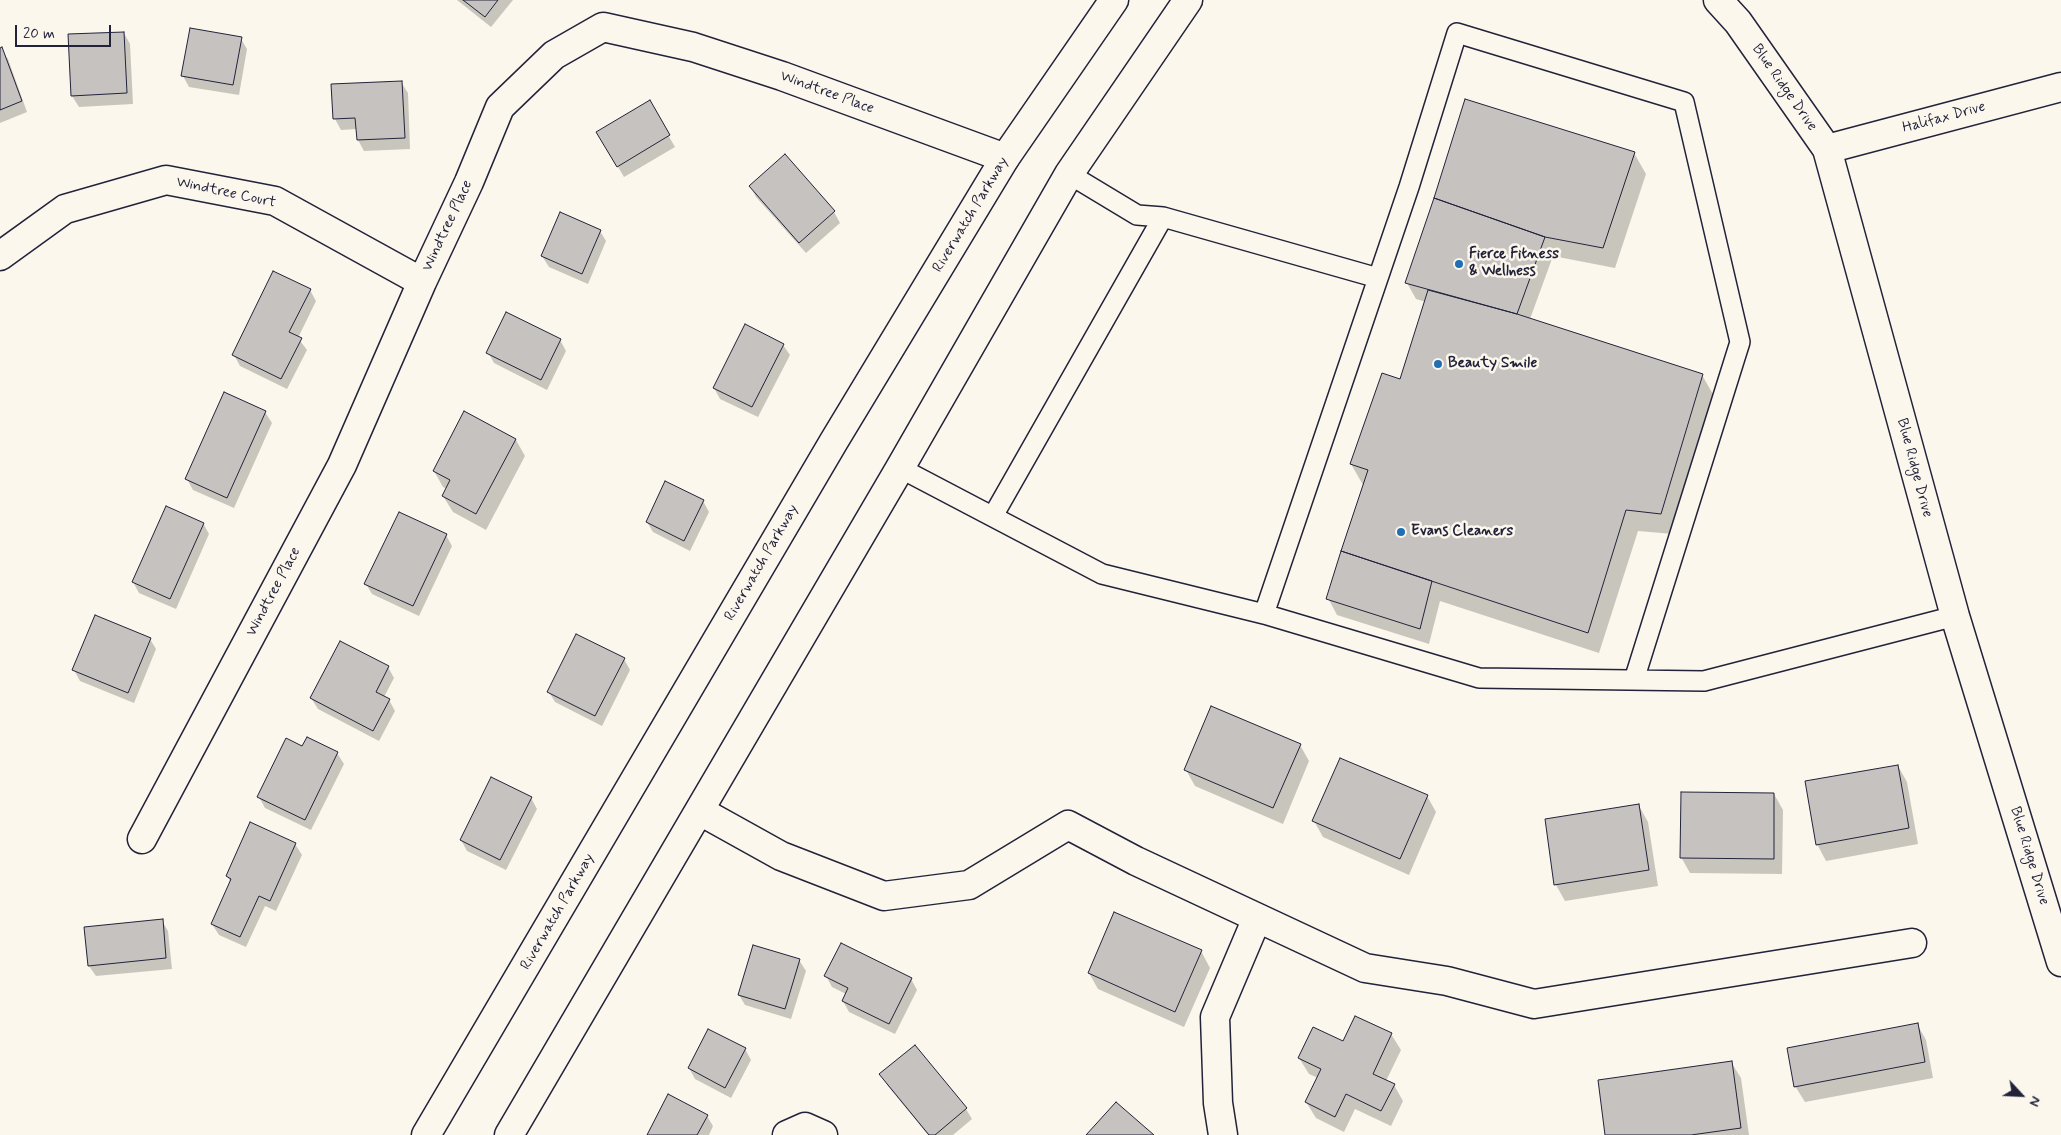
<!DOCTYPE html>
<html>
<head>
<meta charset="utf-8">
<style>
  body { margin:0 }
  #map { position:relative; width:2061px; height:1135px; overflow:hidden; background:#fbf7ec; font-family:Mynerve,sans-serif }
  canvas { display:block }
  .north { position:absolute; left:1996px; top:1070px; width:50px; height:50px; -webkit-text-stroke:4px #fbf7ec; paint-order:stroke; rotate:115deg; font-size:14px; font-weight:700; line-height:20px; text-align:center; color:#22223b }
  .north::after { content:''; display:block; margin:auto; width:18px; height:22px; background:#22223b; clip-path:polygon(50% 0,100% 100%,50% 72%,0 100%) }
  .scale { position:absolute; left:15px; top:25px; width:96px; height:22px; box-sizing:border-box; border:2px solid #22223b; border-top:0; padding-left:6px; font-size:15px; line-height:18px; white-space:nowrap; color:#22223b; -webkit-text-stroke:4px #fbf7ec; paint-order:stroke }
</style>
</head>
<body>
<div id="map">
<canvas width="2061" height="1135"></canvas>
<div class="north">N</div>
<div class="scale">20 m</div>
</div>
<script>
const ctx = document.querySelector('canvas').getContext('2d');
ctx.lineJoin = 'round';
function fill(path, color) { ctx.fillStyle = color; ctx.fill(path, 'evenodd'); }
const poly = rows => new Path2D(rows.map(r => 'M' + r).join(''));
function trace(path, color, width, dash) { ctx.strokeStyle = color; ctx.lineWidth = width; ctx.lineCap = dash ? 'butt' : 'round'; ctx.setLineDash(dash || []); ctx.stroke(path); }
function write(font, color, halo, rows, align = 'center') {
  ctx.font = font + ' Mynerve,sans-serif'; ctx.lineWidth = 5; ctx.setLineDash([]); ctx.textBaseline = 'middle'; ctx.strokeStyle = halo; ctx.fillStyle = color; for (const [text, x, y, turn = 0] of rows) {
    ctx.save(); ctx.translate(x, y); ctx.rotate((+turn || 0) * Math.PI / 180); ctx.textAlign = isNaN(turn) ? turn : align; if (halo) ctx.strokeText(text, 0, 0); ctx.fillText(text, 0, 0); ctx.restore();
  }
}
fill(poly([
  [457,0,513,0,491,27],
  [124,33,130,44,133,104,79,107,72,96],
  [241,39,247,49,239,95,189,87,183,76],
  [0,49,8,59,27,112,0,123],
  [401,82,408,93,410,149,364,151,358,140,357,129,341,130,335,119],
  [649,102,675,147,624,177,598,133],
  [1634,153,1646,174,1615,268,1553,256,1530,319,1702,375,1714,396,1673,534,1638,531,1599,653,1440,601,1429,644,1337,615,1328,598,1363,485,1351,464,1401,380,1426,302,1416,299,1407,283],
  [750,186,834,212,840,223,806,253,756,197],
  [600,231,606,241,588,284,549,267,542,256],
  [310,290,316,301,298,338,307,350,287,389,240,366,234,355],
  [560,340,566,351,547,390,494,363,488,352],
  [783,345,790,355,758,417,720,399,714,388],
  [265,412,272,423,234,508,193,490,187,479],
  [516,440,525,456,486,530,453,512,443,496,447,489,443,487,434,471],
  [703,501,709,512,690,551,653,532,647,522],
  [203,523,209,534,176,609,139,593,133,582],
  [446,535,452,546,419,616,372,594,366,584],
  [150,639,156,649,134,703,80,681,74,670],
  [624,659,630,670,602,726,555,702,549,692],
  [388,667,394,678,384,697,389,700,395,711,379,741,318,709,311,698],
  [307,739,337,753,344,764,311,830,265,808,259,797,303,748],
  [1300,745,1309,761,1283,824,1195,786,1186,770],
  [1898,766,1907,782,1918,844,1826,861,1817,844],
  [1774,794,1783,810,1782,874,1690,873,1681,857],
  [1427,796,1436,812,1409,875,1323,837,1314,821],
  [531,798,537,809,506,870,467,851,461,840],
  [1639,806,1648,822,1658,886,1565,901,1556,885],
  [295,844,302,855,276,911,265,906,246,947,219,935,212,924,231,883,227,876],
  [162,921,168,931,172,969,96,976,89,966],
  [1201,951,1210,968,1184,1027,1098,989,1089,973],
  [799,960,806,971,791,1019,745,1005,739,995],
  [826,976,911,979,917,990,895,1034,849,1012,843,1001,846,994,832,987],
  [1917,1024,1926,1040,1933,1078,1805,1102,1795,1086],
  [1391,1034,1401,1050,1386,1081,1394,1085,1403,1101,1391,1126,1355,1109,1344,1132,1316,1118,1306,1102,1318,1078,1309,1074,1299,1058,1344,1042],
  [745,1049,751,1060,731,1098,695,1079,689,1068],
  [1731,1062,1741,1078,1749,1135,1607,1135],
  [881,1074,966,1109,972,1119,953,1135,928,1135,887,1085],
  [707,1116,713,1126,709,1135,648,1135]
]), '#0003');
const building = poly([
  [463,0,498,0,485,17,463,0],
  [190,28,242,37,233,85,181,76,190,28],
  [124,32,127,93,71,96,68,34,124,32],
  [2,47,22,101,0,110,0,48,2,47],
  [402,81,405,138,357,140,355,118,333,119,331,84,402,81],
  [1465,99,1635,152,1603,248,1545,237,1434,198,1465,99],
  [650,100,670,135,617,167,596,132,650,100],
  [785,154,835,211,799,243,749,186,785,154],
  [1434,198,1545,237,1517,314,1405,283,1434,198],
  [560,212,601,230,582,274,541,256,560,212],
  [273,271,311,289,289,332,302,338,281,379,232,355,273,271],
  [1428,290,1517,314,1703,374,1661,514,1626,510,1588,633,1341,551,1368,470,1350,464,1382,373,1400,379,1428,290],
  [506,312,561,339,541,380,486,353,506,312],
  [745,324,784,344,752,407,713,388,745,324],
  [224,392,266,411,227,498,185,479,224,392],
  [464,411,516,439,476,514,442,496,450,480,433,471,464,411],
  [665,481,704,500,684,541,646,522,665,481],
  [166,506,204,523,170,599,132,582,166,506],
  [399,512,447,534,413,606,364,584,399,512],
  [1341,551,1432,581,1420,629,1326,599,1341,551],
  [95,615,151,638,128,693,72,670,95,615],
  [576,634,625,658,595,716,547,692,576,634],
  [340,641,389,666,376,692,390,699,373,731,310,698,340,641],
  [1211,706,1301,744,1273,808,1184,770,1211,706],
  [307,737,338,752,305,820,257,797,286,738,302,746,307,737],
  [1340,758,1428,795,1400,859,1312,821,1340,758],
  [1898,765,1909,828,1816,845,1805,781,1898,765],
  [491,777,532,797,500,860,460,840,491,777],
  [1681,792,1774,793,1774,859,1680,858,1681,792],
  [1639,804,1649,870,1554,885,1545,819,1639,804],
  [250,822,296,843,270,901,259,896,240,937,211,924,231,879,226,876,250,822],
  [1114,912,1202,950,1175,1012,1088,973,1114,912],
  [163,919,166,958,88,966,84,927,163,919],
  [841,943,912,978,889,1024,842,1001,848,988,824,976,841,943],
  [753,945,800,959,785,1009,738,995,753,945],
  [1355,1016,1392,1033,1373,1074,1395,1084,1381,1111,1346,1094,1335,1117,1305,1102,1321,1069,1298,1058,1313,1027,1343,1041,1355,1016],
  [1918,1023,1925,1062,1794,1087,1787,1048,1918,1023],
  [708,1029,746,1048,725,1088,688,1068,708,1029],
  [915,1045,967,1108,935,1135,929,1135,879,1074,915,1045],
  [1732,1061,1741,1128,1691,1135,1605,1135,1598,1080,1732,1061],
  [668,1094,708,1115,697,1135,647,1135,668,1094],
  [1116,1102,1154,1135,1086,1135,1116,1102]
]);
fill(building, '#c6c2c0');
trace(building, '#22223b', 1);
const service = poly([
  [1163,217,1378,278],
  [900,468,1102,574,1264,614,1479,678,1704,681,1955,616],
  [993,516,1163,217,1137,215,1069,174],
  [1264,614,1409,187,1457,33,1684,102,1740,342,1634,680]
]);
const minor = poly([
  [1827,149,2061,87],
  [0,256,65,209,166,180,275,201,422,282],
  [700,811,781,856,884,896,969,885,1068,825,1136,861,1365,968,1447,981,1534,1004,1912,943],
  [142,839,342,465,422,282,469,182,500,107,554,55,603,27,693,47,782,76,1005,158],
  [787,1135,805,1127,823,1135],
  [1223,1135,1218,1103,1215,1017,1257,918]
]);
const tertiary = poly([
  [1718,0,1738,22,1827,149,1955,616,2061,962]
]);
const primary = poly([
  [426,1135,834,441,1005,158,1114,0],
  [509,1135,900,468,1069,174,1188,0]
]);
trace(service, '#22223b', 22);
trace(minor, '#22223b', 31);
trace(tertiary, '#22223b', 31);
trace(primary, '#22223b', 31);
trace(service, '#fbf7ec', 19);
trace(minor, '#fbf7ec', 28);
trace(tertiary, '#fbf7ec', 28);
trace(primary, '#fbf7ec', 28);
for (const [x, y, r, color] of [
  [1459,264,5,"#1f6fb2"],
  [1438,364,5,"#1f6fb2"],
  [1401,532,5,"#1f6fb2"]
]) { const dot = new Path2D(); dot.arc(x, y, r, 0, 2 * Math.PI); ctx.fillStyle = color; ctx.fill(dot); trace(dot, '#fbf7ec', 2); }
write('15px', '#22223b', '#fbf7ec', [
  ["Blue Ridge Drive",1784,88,55],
  ["Windtree Place",827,93,20],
  ["Halifax Drive",1944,118,-15],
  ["Windtree Court",226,193,12],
  ["Riverwatch Parkway",971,215,-59],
  ["Windtree Place",448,226,-65],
  ["Blue Ridge Drive",1914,468,75],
  ["Riverwatch Parkway",762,563,-60],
  ["Windtree Place",274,592,-62],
  ["Blue Ridge Drive",2029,856,73],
  ["Riverwatch Parkway",558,912,-60]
]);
write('bold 15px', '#22223b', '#fbf7ec', [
  ["Fierce Fitness",1469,255],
  ["& Wellness",1469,272],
  ["Beauty Smile",1448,364],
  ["Evans Cleaners",1411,532]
], 'left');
</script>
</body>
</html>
